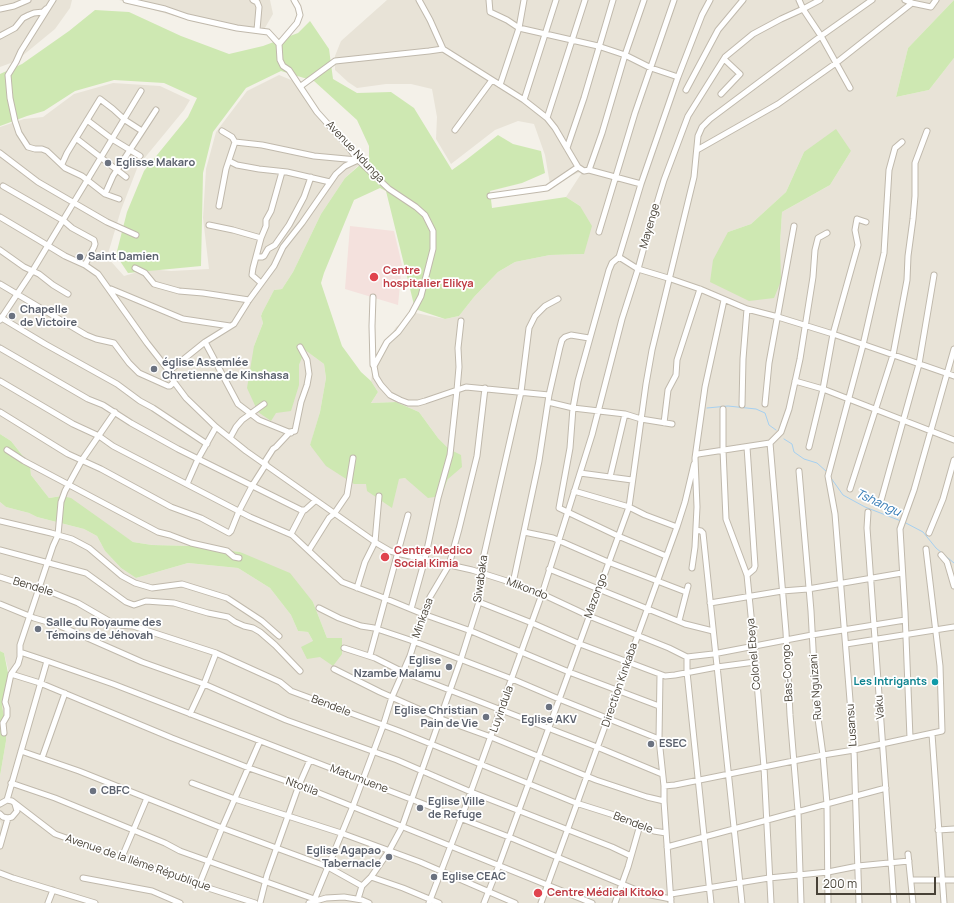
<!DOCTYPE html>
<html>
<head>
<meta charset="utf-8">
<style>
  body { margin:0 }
  #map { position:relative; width:954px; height:903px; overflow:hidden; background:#f4f1e9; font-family:Manrope,sans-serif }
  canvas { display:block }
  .scale { position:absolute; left:816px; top:877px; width:120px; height:18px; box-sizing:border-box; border:2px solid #484237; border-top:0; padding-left:5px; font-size:12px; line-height:14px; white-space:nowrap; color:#484237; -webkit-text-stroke:3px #fff; paint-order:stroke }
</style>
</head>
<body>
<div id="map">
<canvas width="954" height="903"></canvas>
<div class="scale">200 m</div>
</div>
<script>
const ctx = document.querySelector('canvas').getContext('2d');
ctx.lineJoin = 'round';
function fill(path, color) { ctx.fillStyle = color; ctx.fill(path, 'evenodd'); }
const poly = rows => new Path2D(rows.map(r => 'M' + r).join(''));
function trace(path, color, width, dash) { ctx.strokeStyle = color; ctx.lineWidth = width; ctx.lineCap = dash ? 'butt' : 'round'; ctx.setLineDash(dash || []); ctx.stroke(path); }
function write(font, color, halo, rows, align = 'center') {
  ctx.font = font + ' Manrope,sans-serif'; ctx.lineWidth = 3.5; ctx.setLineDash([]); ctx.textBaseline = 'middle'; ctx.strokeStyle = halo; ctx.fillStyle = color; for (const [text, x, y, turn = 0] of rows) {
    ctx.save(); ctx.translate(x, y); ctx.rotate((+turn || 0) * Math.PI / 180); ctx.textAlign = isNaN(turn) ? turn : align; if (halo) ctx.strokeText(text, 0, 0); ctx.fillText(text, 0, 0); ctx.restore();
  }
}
fill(poly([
  [0,0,72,0,70,8,55,29,16,61,0,67],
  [119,0,270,0,273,14,262,33,240,31,195,22],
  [387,0,954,0,908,48,896,97,929,90,954,58,954,903,0,903,0,828,1,824,0,821,0,776,6,741,6,727,2,706,7,689,9,673,4,653,0,651,0,502,6,507,29,513,37,517,84,529,97,536,105,551,121,568,136,578,188,563,238,568,270,588,291,615,298,631,308,632,313,641,327,638,313,602,240,552,192,546,152,545,133,542,62,496,49,498,31,475,30,465,11,441,0,434,0,127,24,119,43,117,74,94,113,83,160,86,190,100,184,110,138,166,121,210,107,257,124,276,148,269,171,271,209,269,203,218,206,169,216,132,247,91,279,75,301,84,325,118,345,139,362,162,345,178,321,214,293,272,282,289,274,290,261,315,263,323,254,346,299,385,299,365,304,349,324,364,326,378,320,412,310,446,398,479,405,478,441,496,448,479,449,449,438,438,419,412,396,402,371,403,378,392,371,381,374,363,396,327,416,313,445,319,459,316,474,297,498,272,515,262,550,255,584,254,580,206,566,197,583,171,550,184,545,155,534,124,518,121,495,130,451,164,436,139,437,117,432,89,411,84,386,84,357,88,348,82,335,70,335,56,341,41],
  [851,151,830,185,782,212,780,244,728,232,751,224,786,192,804,152]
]), '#e8e3d7');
fill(poly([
  [350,226,394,231,402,265,398,305,345,289]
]), '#f4e1dd');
fill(poly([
  [954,0,954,58,929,90,896,97,908,48],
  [95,10,129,12,181,36,229,54,263,46,298,33,310,21,329,49,333,79,357,93,391,92,414,108,452,170,466,160,498,135,513,144,541,151,545,173,522,183,490,191,492,208,566,197,580,206,592,226,584,254,550,255,515,262,498,272,474,297,459,316,445,319,415,309,386,191,380,188,354,200,324,273,321,283,342,346,361,372,371,381,378,392,371,403,396,402,419,412,438,438,449,449,461,455,462,467,448,479,441,496,428,498,405,478,399,479,392,508,367,491,366,484,354,484,326,466,310,445,320,412,326,378,324,364,305,350,299,365,299,385,291,411,276,413,271,421,258,412,247,388,254,346,263,323,261,316,262,313,274,290,282,289,293,272,321,214,345,178,369,157,369,146,357,120,314,81,281,71,246,88,213,132,203,173,201,266,128,273,116,255,127,212,144,171,188,117,197,98,164,83,114,80,75,91,44,111,27,116,0,126,0,74,22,64,69,31],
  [836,129,851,151,830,185,782,212,780,244,781,281,774,298,749,301,710,282,713,260,728,232,751,224,786,192,804,152],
  [0,434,11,441,30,465,31,475,49,498,62,496,71,498,133,542,152,545,192,546,240,552,290,573,313,602,327,638,342,638,342,654,333,666,320,657,307,659,301,647,313,641,308,632,298,631,291,615,270,588,238,568,188,563,136,578,121,568,105,551,97,536,84,529,37,517,29,513,6,507,0,502],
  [0,651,4,653,8,673,7,689,2,706,6,726,6,741,0,776]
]), '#cee8b2');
trace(poly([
  [707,408,728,406,756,409,765,413,769,425,776,430],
  [784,439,792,444,794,452,804,459,817,463,827,472],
  [831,478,843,495,865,507,901,521],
  [904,522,923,532,936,548,954,563]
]), '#a6d0f0', 1);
const minor = poly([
  [53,0,21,51,16,62,8,75,10,98,15,121,19,133,28,147,35,149,42,149,47,151,65,168,82,176,105,194,119,199],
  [126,0,165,9,188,17,237,28,268,32,279,44],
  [253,0,257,2,259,7,257,30],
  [294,0,298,7,300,15,297,23,279,44,280,60,283,66,289,70,317,112,346,144,358,160,389,189,416,207,425,215,433,231,433,249,421,296,412,313,398,332,387,342,374,366,376,377,381,385,390,395,400,400,408,403,418,403,425,401,466,387,549,395],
  [419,0,430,20,443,49,524,100,547,118,555,128,578,167,584,171,589,170,641,184],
  [489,0,490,12,507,20,519,28,598,46,625,55,651,68,678,77],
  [799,0,803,9,821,36,850,88],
  [905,0,912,3,931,7,936,0],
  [0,9,14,6,28,0],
  [0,36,15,28,23,18,29,15,34,13,43,12,46,9],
  [500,85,519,28,524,0],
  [301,86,335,61,429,51,443,49],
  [686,90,718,30,743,0],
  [721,94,740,74,724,59],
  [524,100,556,0],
  [547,118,585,0],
  [87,120,112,139,140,156],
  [455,130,492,80],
  [222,131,232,137,235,142,262,145,314,156,357,160],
  [77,139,126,177],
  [567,148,584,98,613,0],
  [697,150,778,104,836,63,912,3],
  [0,153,38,182,107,222,136,235],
  [229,161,237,165,259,169,287,172,330,182],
  [62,164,67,153,100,99,113,109,125,120,142,131],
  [589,170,602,133,625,55,644,0],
  [3,186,64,221,72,228,94,240,95,244,94,247,85,265],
  [105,194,113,176,156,110],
  [490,196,547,188,578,167],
  [219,206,226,169,235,142],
  [0,217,37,239,65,256,85,265,98,274,147,343,169,371,174,382,186,398,216,427,246,451,378,544,390,551,401,554,472,570,513,583,542,594,589,616,669,648,687,657],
  [209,225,233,230,261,238],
  [599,232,635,113,674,0],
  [0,250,24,267,39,274,53,285,68,294],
  [256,257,262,257,264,256,268,249,275,245,289,225,304,197,311,177],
  [619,257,612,263,609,270,578,381,573,408,570,448,559,508,618,536,666,556],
  [619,257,638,269,668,278,700,289,747,309,778,317,833,334,954,376],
  [619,257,641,184,678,77,702,15,710,0],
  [135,268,145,273,154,284,179,291,203,293,249,300],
  [261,283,252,275,253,268,261,238,266,226,266,220,271,211,282,172],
  [0,284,86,335,96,339,114,343,129,363,139,373,168,386,170,386,174,382],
  [111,289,183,319,230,326],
  [373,297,372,326,373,365],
  [0,317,45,344,117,384,140,401,153,408,207,444],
  [0,320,33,270,141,91],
  [205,342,238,404,259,420,291,433],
  [0,348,88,399,103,405,131,423,178,449,301,510,305,510,315,501],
  [169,371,205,342,234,324,249,300,274,266,283,247,302,223,336,174,345,166,358,160],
  [0,381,73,424,99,436,113,446,250,517,292,535,342,582,384,598,423,614,471,631,569,672,659,706],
  [795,381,823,389,954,440],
  [548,402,573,408,625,414,641,419,672,424],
  [765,404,769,363,794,226],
  [742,405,743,359,747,309],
  [723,409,723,450,726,519,747,575,754,646,764,767,771,903],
  [0,412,68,454,101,469,171,507,201,518,229,533,231,531,239,511,252,486,266,464],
  [664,423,668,390,676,375,677,360,700,289],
  [230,438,236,427,242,420,264,404],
  [770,443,786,632,790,715,798,811,801,903],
  [809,447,823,389,833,334,858,245,855,230,857,219,866,222],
  [7,450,24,461,158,532,170,535,191,543,227,551,234,557,239,558],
  [696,455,698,454,770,443,781,432,789,409,800,359,813,277,815,250,818,238,827,233],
  [264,463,273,449,276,447,290,432,295,431,301,402,307,385,309,374,307,360,300,347],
  [799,471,811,611,816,704,823,755,827,804,828,903],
  [580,473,632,480],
  [610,477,625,414],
  [187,484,198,459,216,427],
  [850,489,893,355,907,280,908,256,913,219,915,196,915,163,927,131],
  [574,491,629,507,645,515,677,527],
  [880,504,919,364,934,275],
  [868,512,867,528,894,903],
  [0,521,51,533,72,539,89,548,122,576,135,583,152,588,182,584,227,598,262,621,279,636],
  [696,530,701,531,703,533,742,903],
  [524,532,553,538,608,562,686,592],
  [929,533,943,499,954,460],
  [291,534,303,511],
  [0,550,86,573,126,602,134,605,146,601,174,603,208,613,228,617,235,622,244,626,253,628,260,632,275,645,300,671],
  [309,550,329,518,334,514,347,495,353,458],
  [941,555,947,562,954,586],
  [692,568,695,547,697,507,695,458,705,387,724,300],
  [549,569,685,624,713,631],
  [747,575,754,569,755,566,747,447],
  [0,577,28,586,46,590,78,603,116,625,133,626,216,653,280,682,291,691,399,731,576,803,614,815,654,831,666,833],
  [513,583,539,461,549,395,560,347,562,340,565,337,571,335,589,338],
  [357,588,365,562,375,542,379,496],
  [479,602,532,623,580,644,665,676,675,675,717,667,755,662],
  [710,603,782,591,808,589,902,573],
  [0,604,34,618,58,625,142,662,204,684,286,720,397,760,471,792,612,847,631,856],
  [319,608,339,618,361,626,374,628,410,640,512,679,559,699,659,739],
  [411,609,425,559,438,498,450,455,457,390,459,367,458,348,461,321],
  [679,621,688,586],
  [846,644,954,627],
  [344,648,375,658,403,672,597,747,662,774],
  [370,655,408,515],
  [687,657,687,672,711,903],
  [687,657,713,654,812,635,905,620],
  [47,661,113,684,509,837,646,894,671,899],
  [334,669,380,692,441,719,491,737,596,780,647,797,664,801],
  [11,674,40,683,172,738,249,768,309,789,592,903],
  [660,675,659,739,664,786,664,801,671,903],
  [190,714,204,684,216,653],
  [4,733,3,723,7,716,7,708,5,702,11,674,18,664,20,657,20,645,53,546,58,535,61,502,65,491,82,460,115,412],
  [932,734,944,903],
  [910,738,905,612,900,529,914,490,954,349],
  [21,751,79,771,222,828,328,867,362,886],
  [42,758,65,693],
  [11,783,55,798,165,843,180,851,317,900],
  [192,783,235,799,341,833,420,862,515,903],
  [664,786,675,785,823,755,854,750,942,731,940,666,926,549],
  [7,800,47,661,20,652],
  [0,804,7,800,12,801,55,834,199,885,255,903],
  [0,814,3,817,8,818,12,817,17,811,15,804],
  [938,830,954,829],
  [0,846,8,818],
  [667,847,886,788],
  [908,854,913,903],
  [122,857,147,798],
  [0,873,13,878,95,903],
  [371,877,403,888,439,903],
  [83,878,152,891,180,903],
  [911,880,954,880],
  [199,885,222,828,260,741],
  [671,894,769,878,828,872,858,866,909,861],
  [358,899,362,886,371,877,389,851,402,827,461,659,479,602,480,572,521,392,529,328,535,316,545,306,558,299],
  [48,903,53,890],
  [260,903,267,875,299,785,310,760],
  [309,903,326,898,344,897,362,900,369,903],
  [313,903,353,806,383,726,392,697,410,656,423,614,430,597,449,565,459,529,477,456,485,388],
  [429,903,461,819,542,594,592,435,622,319,638,269,647,236,664,180,688,116,725,57,753,34,781,19,803,9,820,0],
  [484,903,499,865,629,507,646,384,652,350,694,177,698,136,702,127,710,119,821,36,872,0],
  [541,903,677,527,685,502,694,464],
  [615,903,628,867,640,825],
  [859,903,854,750,835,514,828,476,863,345,884,253,889,170,895,148,902,142]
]);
trace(minor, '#c0b9ac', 7);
trace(minor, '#fff', 5);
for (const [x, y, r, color] of [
  [108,163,4,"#6b7280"],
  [80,257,4,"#6b7280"],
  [374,277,5,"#e0444e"],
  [12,316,4,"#6b7280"],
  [154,369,4,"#6b7280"],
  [385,557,5,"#e0444e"],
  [38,629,4,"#6b7280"],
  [449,667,4,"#6b7280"],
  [935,682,4,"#0f9aa8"],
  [549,707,4,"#6b7280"],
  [486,717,4,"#6b7280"],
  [651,744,4,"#6b7280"],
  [93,791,4,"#6b7280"],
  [420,808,4,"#6b7280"],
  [389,857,4,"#6b7280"],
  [434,877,4,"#6b7280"],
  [538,893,5,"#e0444e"]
]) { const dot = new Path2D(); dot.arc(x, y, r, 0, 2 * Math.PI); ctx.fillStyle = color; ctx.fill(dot); trace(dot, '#fff', 1.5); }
write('11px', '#484237', '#fff', [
  ["Avenue Ndunga",355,152,47],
  ["Mayenge",650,226,-74],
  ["Siwabaka",481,579,-82],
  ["Bendele",33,587,17],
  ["Mikondo",527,589,21],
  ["Mazongo",596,596,-70],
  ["Minkasa",423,618,-70],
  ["Colonel Ebeya",754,654,-95],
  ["Bas-Congo",788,673,-93],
  ["Direction Kinkaba",620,685,-71],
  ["Rue Nguizani",816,687,-94],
  ["Bendele",331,706,21],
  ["Vaku",880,707,-94],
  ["Luyindula",502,709,-70],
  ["Lusansu",852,725,-94],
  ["Matumuene",359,779,21],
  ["Ntotila",302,787,20],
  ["Bendele",633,823,21],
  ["Avenue de la IIème République",138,863,19]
]);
write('bold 11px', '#5b616d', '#fff', [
  ["Eglisse Makaro",116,163],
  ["Saint Damien",88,257],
  ["Chapelle",20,310],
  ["de Victoire",20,323],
  ["église Assemlée",162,363],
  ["Chretienne de Kinshasa",162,376],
  ["Salle du Royaume des",46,623],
  ["Témoins de Jéhovah",46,636],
  ["Eglise",441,661,"right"],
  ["Nzambe Malamu",441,674,"right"],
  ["Eglise Christian",478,711,"right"],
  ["Pain de Vie",478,724,"right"],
  ["Eglise AKV",549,720,"center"],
  ["ESEC",659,744],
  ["CBFC",101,791],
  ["Eglise Ville",428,802],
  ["de Refuge",428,815],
  ["Eglise Agapao",381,851,"right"],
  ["Tabernacle",381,864,"right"],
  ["Eglise CEAC",442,877]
], 'left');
write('bold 11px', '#be3a42', '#fff', [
  ["Centre",383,271],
  ["hospitalier Elikya",383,284],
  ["Centre Medico",394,551],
  ["Social Kimia",394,564],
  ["Centre Médical Kitoko",547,893]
], 'left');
write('bold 11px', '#0d838f', '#fff', [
  ["Les Intrigants",927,682]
], 'right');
write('italic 12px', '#3179b4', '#fff', [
  ["Tshangu",878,503,25]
]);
</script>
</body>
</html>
